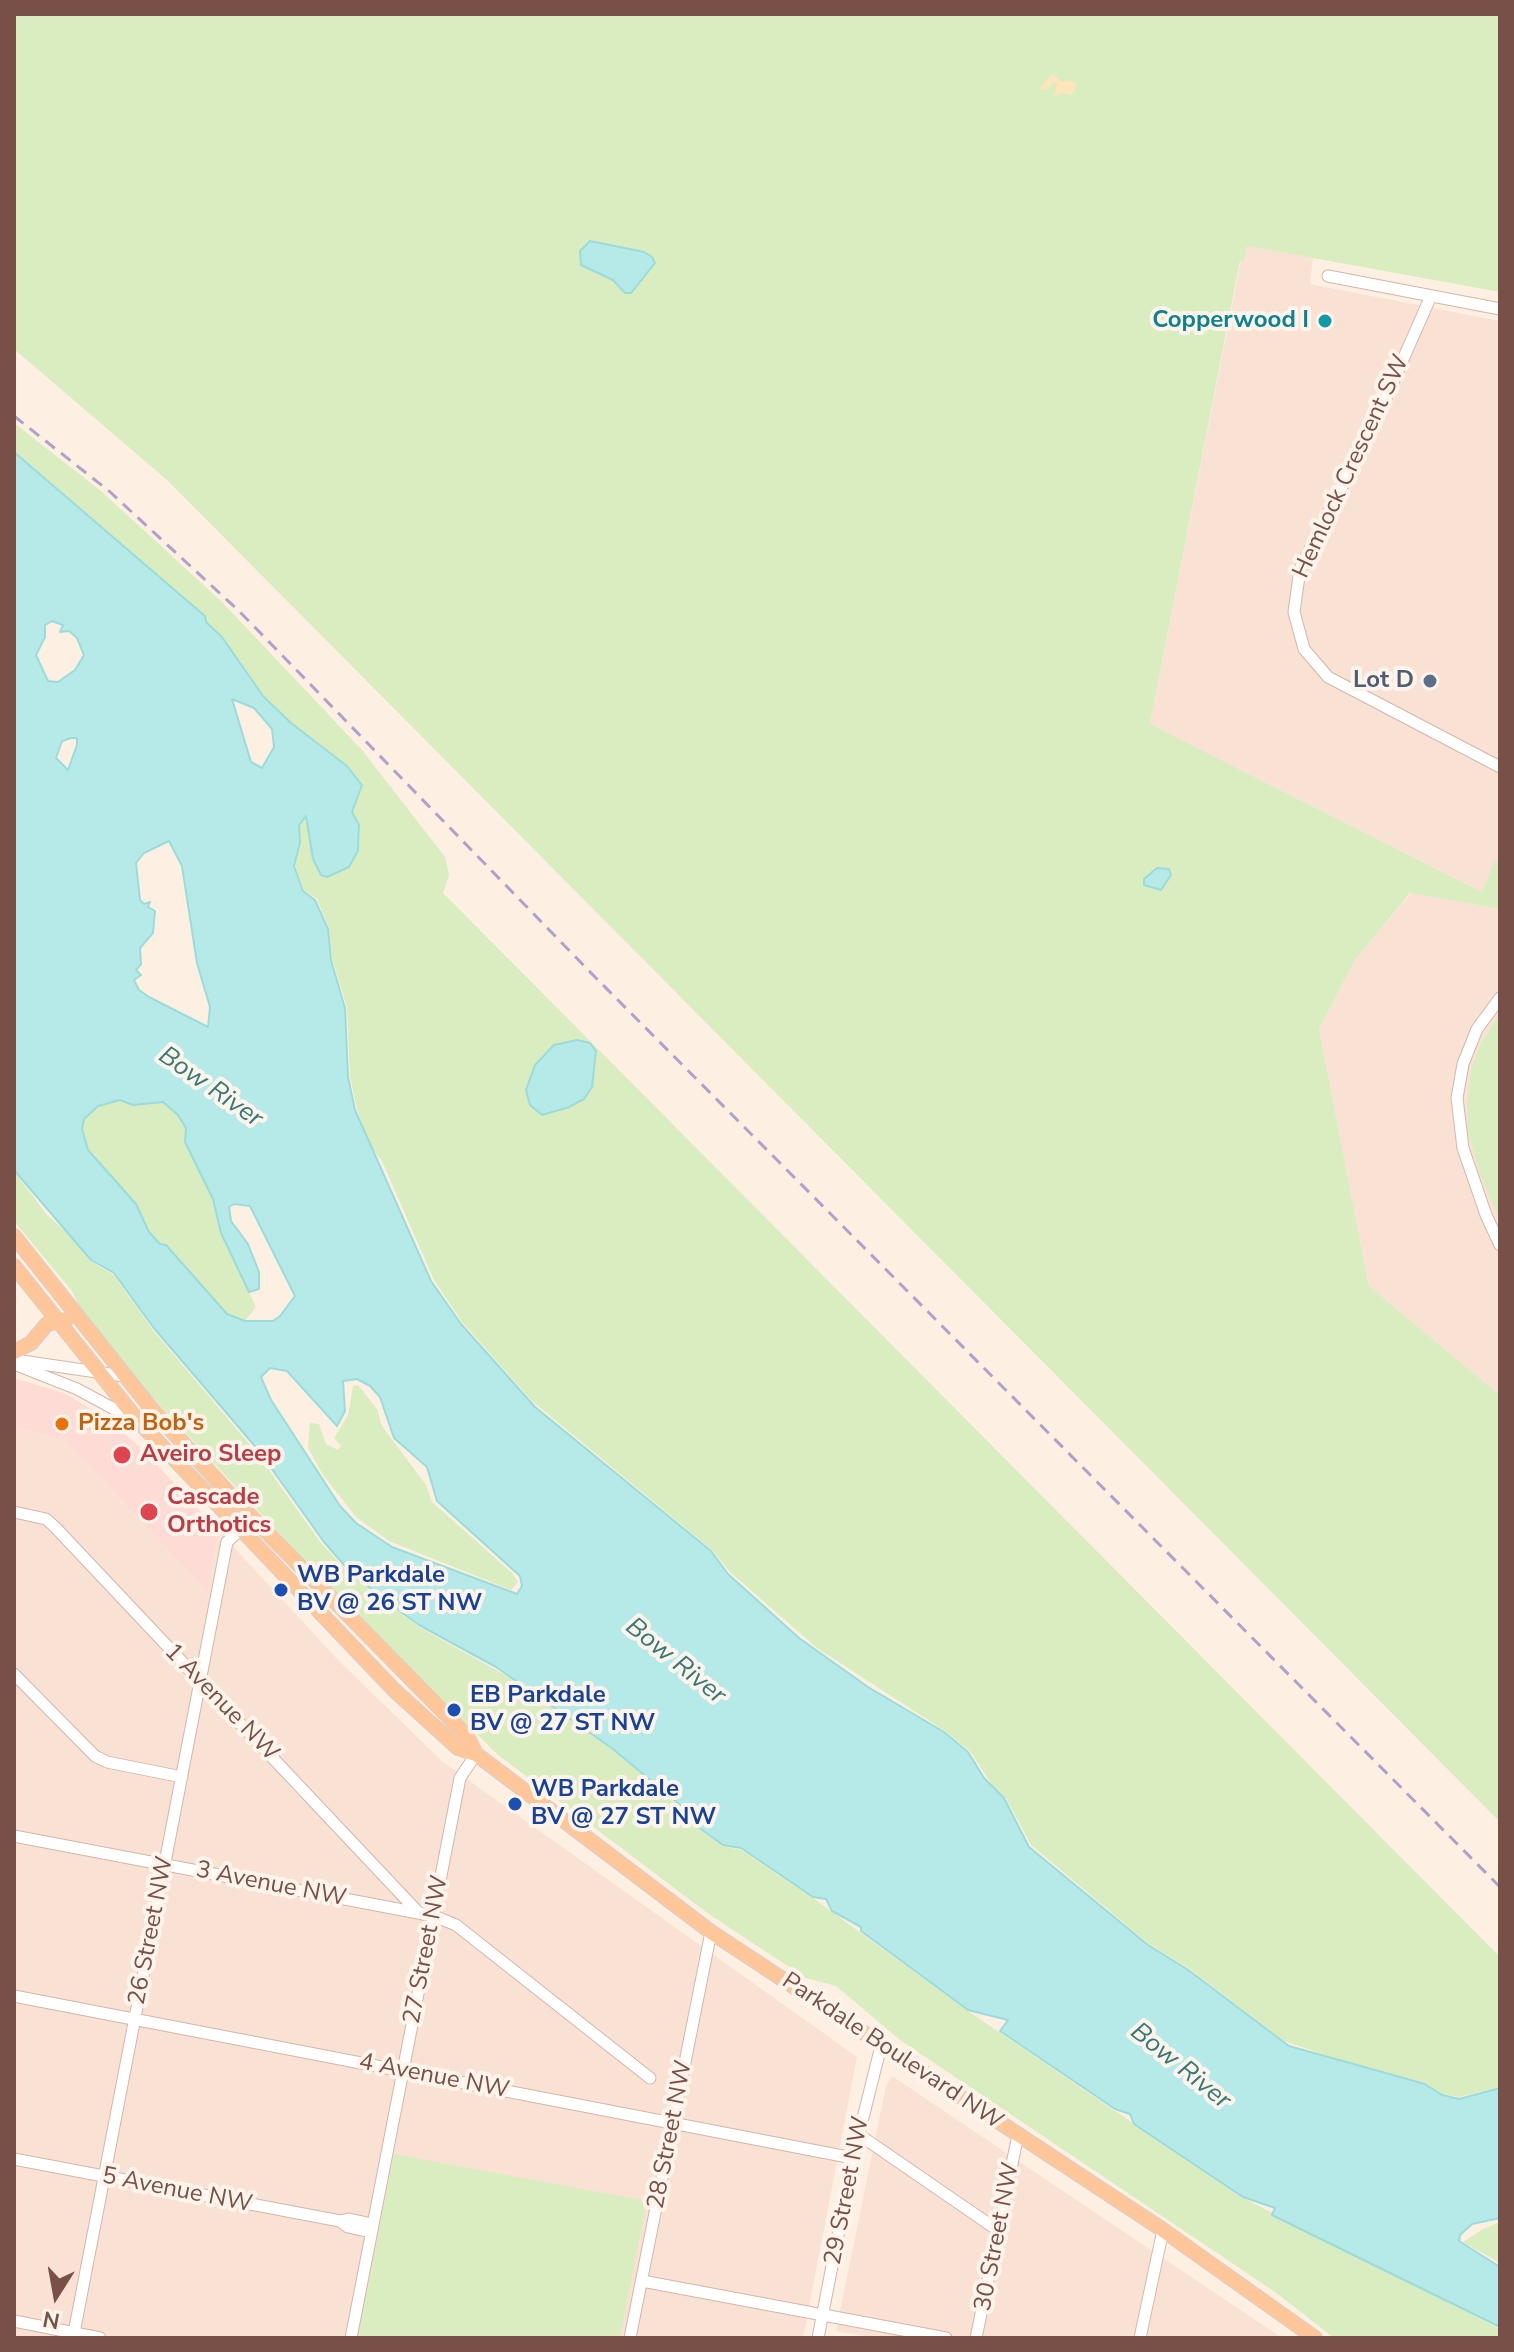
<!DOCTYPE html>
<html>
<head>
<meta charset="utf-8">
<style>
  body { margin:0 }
  #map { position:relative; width:1514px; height:2352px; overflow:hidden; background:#feefe3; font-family:"Nunito Sans",sans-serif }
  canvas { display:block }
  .frame { position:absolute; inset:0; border:16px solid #795047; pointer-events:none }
  .north { position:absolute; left:16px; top:2256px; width:80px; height:80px; -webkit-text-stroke:6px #fff4eb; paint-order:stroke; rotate:191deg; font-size:22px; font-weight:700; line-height:32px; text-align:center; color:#795047 }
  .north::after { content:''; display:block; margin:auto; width:28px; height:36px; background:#795047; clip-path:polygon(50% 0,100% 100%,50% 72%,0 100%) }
</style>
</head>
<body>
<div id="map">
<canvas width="1514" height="2352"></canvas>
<div class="frame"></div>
<div class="north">N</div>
</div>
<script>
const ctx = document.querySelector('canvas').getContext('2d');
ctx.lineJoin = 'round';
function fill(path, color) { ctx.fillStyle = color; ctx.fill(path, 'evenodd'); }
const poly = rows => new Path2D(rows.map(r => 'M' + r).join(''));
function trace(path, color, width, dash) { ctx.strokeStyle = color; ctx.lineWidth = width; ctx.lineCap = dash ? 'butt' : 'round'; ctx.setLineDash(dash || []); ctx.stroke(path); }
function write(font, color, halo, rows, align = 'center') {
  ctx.font = font + ' "Nunito Sans",sans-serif'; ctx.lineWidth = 8; ctx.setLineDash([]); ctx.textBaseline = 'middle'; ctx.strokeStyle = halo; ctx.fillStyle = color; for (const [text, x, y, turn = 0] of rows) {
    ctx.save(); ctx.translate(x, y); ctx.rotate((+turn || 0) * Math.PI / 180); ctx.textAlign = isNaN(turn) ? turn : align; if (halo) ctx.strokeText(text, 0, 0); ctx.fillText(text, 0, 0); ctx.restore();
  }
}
fill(poly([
  [1247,245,1313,258,1310,284,1500,321,1500,864,1494,862,1482,892,1150,724,1241,260,1244,261],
  [1411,893,1500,909,1500,1395,1369,1286,1319,1029,1355,960],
  [14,1428,62,1438,206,1590,218,1530,337,1659,443,1762,857,2057,803,2338,14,2338],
  [892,2076,1282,2338,874,2338,836,2331,886,2086]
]), '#f9e2d4');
fill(poly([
  [14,1378,64,1393,108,1419,144,1451,218,1530,207,1591,62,1438,14,1428]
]), '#ffdbd6');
fill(poly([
  [14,14,1500,14,1500,292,1247,246,1244,261,1240,261,1150,724,1482,892,1494,861,1500,864,1500,909,1410,893,1355,960,1319,1029,1369,1286,1500,1395,1500,1822,167,480,14,349],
  [14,423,101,491,222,602,362,750,445,857,449,875,443,893,1500,1957,1500,2087,1459,2097,1442,2094,1426,2083,1355,2065,1284,2041,1187,1967,1149,1944,1031,1845,1006,1798,992,1785,970,1751,945,1731,817,1648,730,1572,712,1550,532,1401,462,1322,434,1280,382,1161,369,1144,357,1109,350,1077,347,1008,332,958,329,928,317,899,304,890,295,865,301,844,299,826,306,816,313,859,321,875,327,878,350,867,359,851,360,825,352,812,363,785,348,766,292,723,263,695,223,637,206,622,205,615,14,451],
  [1500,1013,1500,1221,1479,1171,1468,1131,1467,1102,1471,1071,1480,1045],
  [120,1100,133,1105,163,1102,178,1115,186,1128,189,1146,216,1208,221,1233,256,1307,245,1321,226,1314,167,1246,160,1244,149,1232,136,1204,88,1150,82,1129,84,1119,98,1106],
  [14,1171,47,1215,71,1236,90,1261,114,1275,152,1329,256,1452,321,1543,350,1574,419,1627,514,1680,617,1753,678,1806,693,1825,723,1846,741,1850,813,1898,968,2011,1243,2198,1500,2329,1500,2338,1334,2338,1275,2292,900,2040,836,1986,806,1978,710,1915,498,1755,334,1592,141,1385,79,1306,72,1291,14,1221],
  [358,1385,377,1409,382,1426,426,1485,432,1502,512,1573,518,1582,511,1590,389,1541,356,1517,323,1475,308,1448,310,1423,319,1424,326,1444,338,1450,341,1446,334,1438,348,1415,353,1386],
  [394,2154,647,2201,620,2338,358,2338],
  [1500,2222,1500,2263,1463,2242,1483,2229]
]), '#daedc0');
fill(poly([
  [1052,74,1062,82,1070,80,1077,84,1072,95,1063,93,1054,97,1057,85,1053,82,1047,90,1040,89]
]), '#ffe5bc');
const water = poly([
  [590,241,644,252,652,257,655,263,631,293,625,293,613,280,581,265,580,251,590,241],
  [14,452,205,616,206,622,222,637,263,696,291,723,347,766,362,785,352,812,359,825,358,851,349,867,327,877,321,875,313,859,306,816,299,825,300,843,294,866,303,891,315,900,328,929,331,960,345,1008,348,1077,355,1110,431,1281,461,1324,535,1407,711,1551,728,1574,799,1638,868,1687,944,1732,968,1752,984,1778,1004,1798,1029,1847,1148,1945,1187,1969,1289,2046,1425,2084,1442,2095,1459,2099,1500,2088,1500,2218,1472,2224,1460,2235,1459,2241,1500,2267,1500,2327,1272,2215,1275,2208,1243,2197,1134,2124,1130,2114,1115,2109,1000,2031,1008,2020,968,2010,861,1931,861,1927,832,1911,826,1899,813,1897,741,1848,723,1845,694,1824,680,1805,613,1749,496,1667,419,1625,389,1603,351,1573,324,1542,259,1451,153,1327,114,1273,91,1260,14,1170,14,452],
  [52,621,63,625,60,632,69,631,77,638,84,655,75,670,58,682,48,681,36,655,45,637,45,625,52,621],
  [232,699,254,708,272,729,274,747,262,768,251,762,232,699],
  [71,738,77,738,77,745,68,770,56,758,62,741,71,738],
  [169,841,182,866,197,963,210,1007,208,1027,149,997,139,990,134,980,141,975,136,970,141,964,140,948,153,933,155,911,148,907,150,902,144,904,140,900,136,863,144,853,169,841],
  [120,1100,133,1105,163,1102,178,1115,186,1128,185,1142,213,1199,221,1233,249,1292,259,1289,259,1272,248,1244,231,1221,229,1207,234,1204,250,1206,295,1296,280,1316,273,1321,245,1321,227,1314,166,1245,160,1244,149,1232,136,1204,88,1150,82,1129,84,1119,98,1106,120,1100],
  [270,1368,287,1371,337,1426,345,1411,343,1381,357,1379,370,1386,380,1397,394,1438,427,1467,437,1501,520,1576,522,1586,517,1594,392,1547,356,1523,340,1506,271,1400,261,1377,270,1368],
  [1157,868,1169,869,1171,875,1161,890,1144,885,1144,879,1157,868],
  [577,1040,590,1043,596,1051,592,1087,584,1099,569,1107,542,1115,530,1105,526,1090,535,1065,554,1045,577,1040]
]);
fill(water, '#b6eae8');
trace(water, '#9bdcdb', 2);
const minor = poly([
  [1328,276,1500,309],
  [1431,296,1382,407,1300,569,1294,612,1304,649,1328,677,1500,767],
  [1500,998,1477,1029,1463,1064,1457,1098,1463,1148,1486,1215,1500,1245],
  [15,1360,124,1376],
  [14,1364,77,1389,133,1419],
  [14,1512,46,1519,55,1527,417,1911],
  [14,1674,95,1756,107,1762,182,1777],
  [14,1836,434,1916,456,1925,650,2078],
  [14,1996,853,2158],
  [858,2134,999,2231],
  [14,2159,340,2221,349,2219,372,2224],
  [340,2221,348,2227,371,2232],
  [642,2281,946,2338],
  [14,2321,100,2338],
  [73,2338,227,1542,241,1529],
  [351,2338,460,1778,476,1754],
  [630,2338,711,1932],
  [818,2338,853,2158,881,2046],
  [976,2338,1018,2135],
  [1140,2338,1163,2230]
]);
const major = poly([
  [14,1236,150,1407,236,1501,467,1736,476,1754],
  [14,1266,139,1422,394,1690,458,1748,476,1754,711,1932,1163,2230,1315,2338],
  [14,1352,31,1343,47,1324,66,1320]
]);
trace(minor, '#d3b6ab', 13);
trace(major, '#d9cecb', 16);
trace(minor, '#fff', 11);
trace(major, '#ffc799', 14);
trace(poly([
  [14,416,109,491,239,611,594,976,1500,1887]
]), '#afa1c9', 3, [12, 8]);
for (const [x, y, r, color] of [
  [1325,321,8,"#0f9aa8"],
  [1430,681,8,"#5c6f8a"],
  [62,1424,8,"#e8710a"],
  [122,1455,10,"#e0444e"],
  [149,1512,10,"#e0444e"],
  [281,1590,8,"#1a4fb4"],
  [454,1710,8,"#1a4fb4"],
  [515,1804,8,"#1a4fb4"]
]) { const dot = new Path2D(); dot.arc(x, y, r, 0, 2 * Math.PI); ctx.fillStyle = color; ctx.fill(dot); trace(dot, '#fff4eb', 3); }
write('bold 24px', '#0d838f', '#fff4eb', [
  ["Copperwood I",1309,321]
], 'right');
write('24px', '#795047', '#fff4eb', [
  ["Hemlock Crescent SW",1352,467,-65],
  ["1 Avenue NW",221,1703,46],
  ["3 Avenue NW",271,1885,11],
  ["26 Street NW",152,1931,-79],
  ["27 Street NW",427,1950,-79],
  ["Parkdale Boulevard NW",892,2052,34],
  ["4 Avenue NW",434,2077,11],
  ["28 Street NW",671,2135,-79],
  ["5 Avenue NW",177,2191,11],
  ["29 Street NW",848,2191,-79],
  ["30 Street NW",998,2237,-79]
]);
write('bold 24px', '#4e5e75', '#fff4eb', [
  ["Lot D",1414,681]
], 'right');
write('bold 24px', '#c56008', '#fff4eb', [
  ["Pizza Bob's",78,1424]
], 'left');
write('bold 24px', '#be3a42', '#fff4eb', [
  ["Aveiro Sleep",140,1455],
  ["Cascade",167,1498],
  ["Orthotics",167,1526]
], 'left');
write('bold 24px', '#164399', '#fff4eb', [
  ["WB Parkdale",297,1576],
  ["BV @ 26 ST NW",297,1604],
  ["EB Parkdale",470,1696],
  ["BV @ 27 ST NW",470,1724],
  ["WB Parkdale",531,1790],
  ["BV @ 27 ST NW",531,1818]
], 'left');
write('italic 26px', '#367978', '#fff4eb', [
  ["Bow River",210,1088,35],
  ["Bow River",675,1662,39],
  ["Bow River",1180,2067,39]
]);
</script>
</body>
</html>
